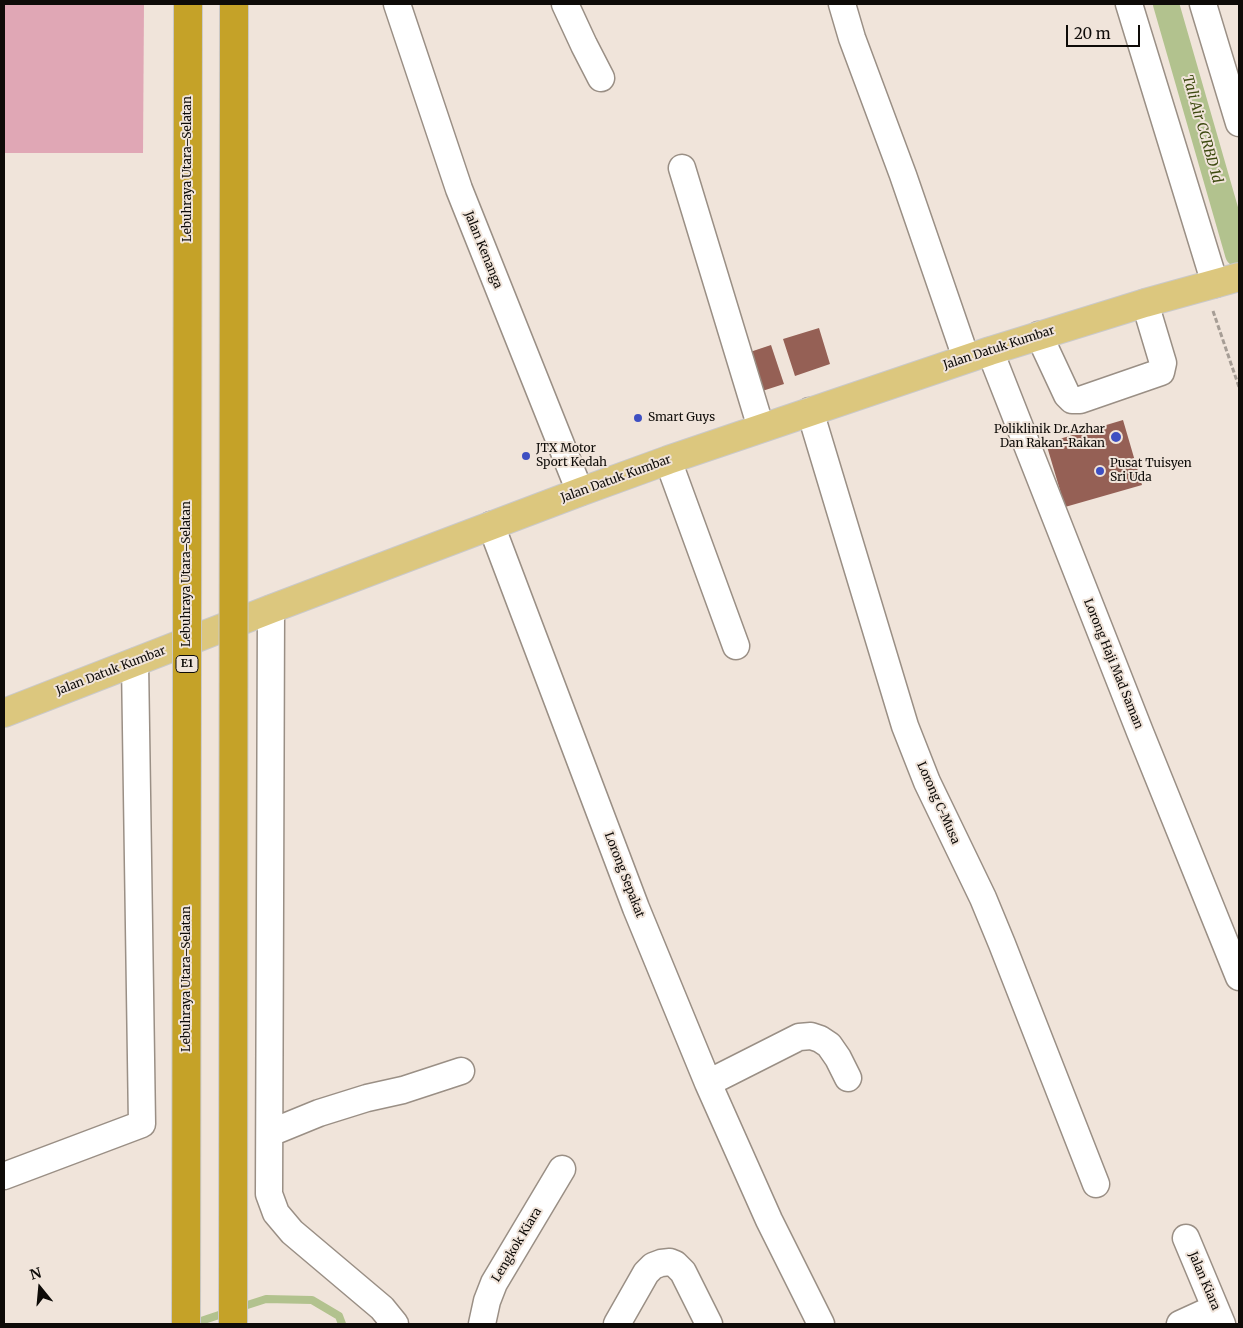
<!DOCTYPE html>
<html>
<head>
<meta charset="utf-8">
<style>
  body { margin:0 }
  #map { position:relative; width:1243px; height:1328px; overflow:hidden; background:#f0e4da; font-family:Merriweather,serif }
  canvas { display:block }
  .frame { position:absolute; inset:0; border:5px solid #0e0b08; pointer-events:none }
  .north { position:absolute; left:15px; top:1263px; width:50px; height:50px; -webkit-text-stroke:4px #f0e4da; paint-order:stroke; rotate:343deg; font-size:14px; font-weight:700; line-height:20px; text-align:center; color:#0e0b08 }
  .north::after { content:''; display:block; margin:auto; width:18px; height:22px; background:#0e0b08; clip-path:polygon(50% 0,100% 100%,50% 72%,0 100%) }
  .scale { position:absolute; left:1066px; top:25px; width:74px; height:22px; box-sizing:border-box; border:2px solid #0e0b08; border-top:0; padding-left:6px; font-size:15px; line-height:18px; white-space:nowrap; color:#0e0b08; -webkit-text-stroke:4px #f0e4da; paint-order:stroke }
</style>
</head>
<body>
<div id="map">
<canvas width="1243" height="1328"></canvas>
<div class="frame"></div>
<div class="north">N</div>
<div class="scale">20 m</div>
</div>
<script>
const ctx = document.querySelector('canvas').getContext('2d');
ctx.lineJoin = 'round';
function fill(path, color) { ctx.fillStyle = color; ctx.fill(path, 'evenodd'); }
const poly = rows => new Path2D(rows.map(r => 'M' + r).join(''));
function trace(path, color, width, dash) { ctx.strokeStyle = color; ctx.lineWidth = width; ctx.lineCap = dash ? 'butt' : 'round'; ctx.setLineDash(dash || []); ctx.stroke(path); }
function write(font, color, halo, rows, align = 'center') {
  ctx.font = font + ' Merriweather,serif'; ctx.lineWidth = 4; ctx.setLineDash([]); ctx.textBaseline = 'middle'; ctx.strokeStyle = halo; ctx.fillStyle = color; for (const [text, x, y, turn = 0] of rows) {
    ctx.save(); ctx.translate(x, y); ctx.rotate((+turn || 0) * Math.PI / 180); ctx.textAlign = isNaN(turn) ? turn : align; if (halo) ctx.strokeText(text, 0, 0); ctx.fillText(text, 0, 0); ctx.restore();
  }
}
fill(poly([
  [4,4,144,4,143,153,4,153]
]), '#e0a7b5');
trace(poly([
  [238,1308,266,1299,312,1300,339,1316,342,1324],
  [192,1324,228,1312]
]), '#b2c28e', 8);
trace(poly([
  [1166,4,1238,254]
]), '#b2c28e', 26);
fill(poly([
  [819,328,830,364,795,376,783,339],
  [771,345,784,384,756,393,744,354],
  [1123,420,1142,485,1065,507,1046,443]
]), '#956055');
const minor = poly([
  [397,4,459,189,580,492],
  [565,4,584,45,601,78],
  [842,4,852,38,903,175,966,358],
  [1129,4,1215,284],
  [1203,4,1239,123],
  [682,168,761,428],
  [1039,335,1067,395,1072,400,1080,400,1161,372,1163,363,1145,303],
  [990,351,1140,732,1239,977],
  [810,411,905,726,927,782,983,898,1002,944,1096,1184],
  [668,460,736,646],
  [491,525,636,908,708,1083,769,1220,821,1324],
  [271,609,269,1194,276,1213,292,1232,382,1308,395,1324],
  [708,1083,799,1037,811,1036,820,1039,829,1045,838,1058,848,1078],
  [270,1133,319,1113,367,1098,403,1090,461,1071],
  [4,1176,142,1124,135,662],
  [1186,1238,1222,1324],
  [482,1324,487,1301,494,1283,562,1169],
  [617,1324,646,1273,653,1266,661,1263,670,1262,675,1264,683,1272,709,1324],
  [1180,1324,1215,1308]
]);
const major = poly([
  [4,713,271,609,580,492,668,460,990,351,1145,303,1239,277]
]);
trace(minor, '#9a8f85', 29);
trace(major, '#cac9c9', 30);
trace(poly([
  [1213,311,1239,387]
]), '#a69d95', 3, [5, 2.5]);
trace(minor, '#fff', 26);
trace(major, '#dcc77e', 28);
const highwayBridge = poly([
  [186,1324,188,4],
  [233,1324,234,4]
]);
trace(highwayBridge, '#cac9c9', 30, []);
trace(highwayBridge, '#c5a228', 28);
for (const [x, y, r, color] of [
  [638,418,5,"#3e4fc2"],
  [1116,437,6,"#3e4fc2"],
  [526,456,5,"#3e4fc2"],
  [1100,471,5,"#3e4fc2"]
]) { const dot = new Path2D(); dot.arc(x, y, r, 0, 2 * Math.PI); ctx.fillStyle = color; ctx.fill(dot); trace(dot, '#f0e4da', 2); }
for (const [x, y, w] of [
  [187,664,22]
]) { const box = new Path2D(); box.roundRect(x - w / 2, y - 8.5, w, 17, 4); ctx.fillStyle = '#f0e4da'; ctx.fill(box); trace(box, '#0e0b08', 1); }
write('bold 11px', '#0e0b08', null, [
  ["E1",187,664]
]);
write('12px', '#0e0b08', '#f0e4da', [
  ["Lebuhraya Utara–Selatan",188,169,-90],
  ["Jalan Kenanga",483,250,68],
  ["Jalan Datuk Kumbar",999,348,-18],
  ["Jalan Datuk Kumbar",616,479,-20],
  ["Lebuhraya Utara–Selatan",187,574,-90],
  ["Lorong Haji Mad Saman",1113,664,68],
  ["Jalan Datuk Kumbar",111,671,-21],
  ["Lorong C-Musa",938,803,66],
  ["Lorong Sepakat",624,875,69],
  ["Lebuhraya Utara–Selatan",187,979,-90],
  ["Lengkok Kiara",517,1245,-59],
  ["Jalan Kiara",1204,1281,67]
]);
write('12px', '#0e0b08', '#f0e4da', [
  ["Smart Guys",648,418],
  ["Poliklinik Dr.Azhar",1105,430,"right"],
  ["Dan Rakan-Rakan",1105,444,"right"],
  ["JTX Motor",536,449],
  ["Sport Kedah",536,463],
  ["Pusat Tuisyen",1110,464],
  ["Sri Uda",1110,478]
], 'left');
write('italic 14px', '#3b480e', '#f0e4da', [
  ["Tali Air CCRBD 1d",1202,129,74]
]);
</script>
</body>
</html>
